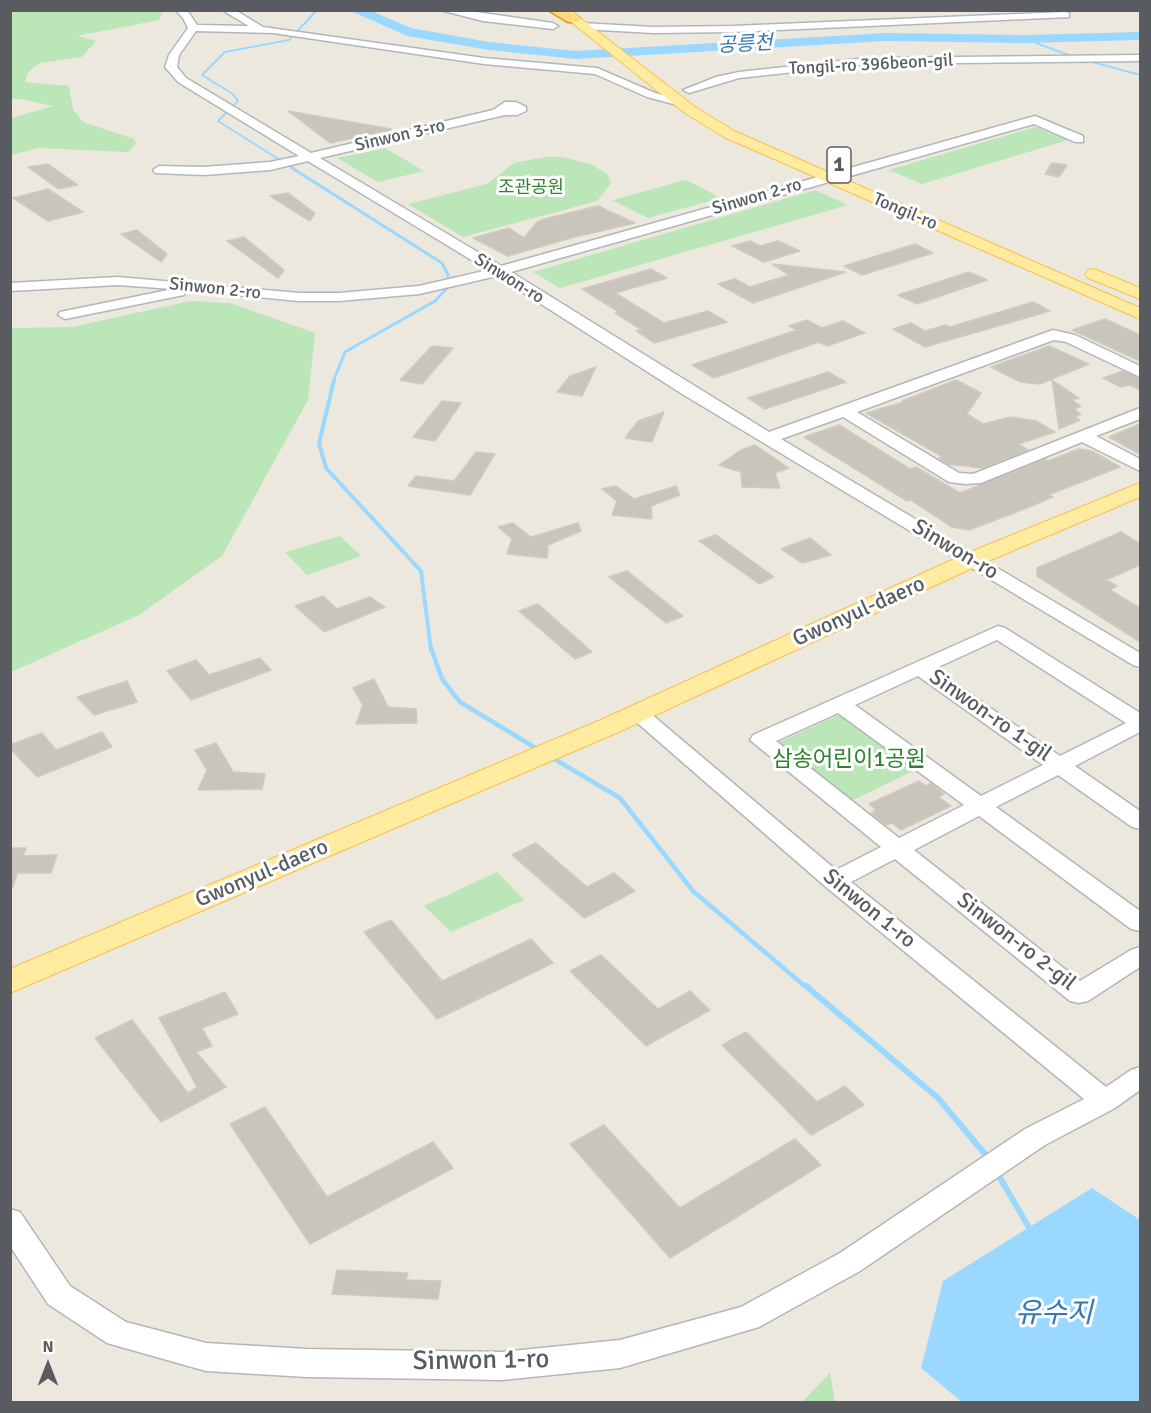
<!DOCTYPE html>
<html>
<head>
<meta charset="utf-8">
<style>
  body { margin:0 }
  #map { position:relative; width:1151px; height:1413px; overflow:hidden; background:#ece8de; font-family:Signika,sans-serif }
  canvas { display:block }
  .frame { position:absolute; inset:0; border:12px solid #585c61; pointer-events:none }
  .north { position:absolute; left:18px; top:1335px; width:60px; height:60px; -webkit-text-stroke:4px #fff; paint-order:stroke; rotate:0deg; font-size:16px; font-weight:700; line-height:24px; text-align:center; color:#585c61 }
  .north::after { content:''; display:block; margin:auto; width:21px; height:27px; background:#585c61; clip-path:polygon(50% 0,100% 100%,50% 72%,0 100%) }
</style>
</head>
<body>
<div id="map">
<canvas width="1151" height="1413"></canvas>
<div class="frame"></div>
<div class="north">N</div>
</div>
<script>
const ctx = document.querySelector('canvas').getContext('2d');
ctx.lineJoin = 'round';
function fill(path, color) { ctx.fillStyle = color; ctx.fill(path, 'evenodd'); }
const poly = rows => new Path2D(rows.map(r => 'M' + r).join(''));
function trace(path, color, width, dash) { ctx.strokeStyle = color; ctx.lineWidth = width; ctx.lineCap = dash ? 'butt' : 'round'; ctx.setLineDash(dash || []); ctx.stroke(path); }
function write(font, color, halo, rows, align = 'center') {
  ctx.font = font + ' Signika,"Noto Sans KR",sans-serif'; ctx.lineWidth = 6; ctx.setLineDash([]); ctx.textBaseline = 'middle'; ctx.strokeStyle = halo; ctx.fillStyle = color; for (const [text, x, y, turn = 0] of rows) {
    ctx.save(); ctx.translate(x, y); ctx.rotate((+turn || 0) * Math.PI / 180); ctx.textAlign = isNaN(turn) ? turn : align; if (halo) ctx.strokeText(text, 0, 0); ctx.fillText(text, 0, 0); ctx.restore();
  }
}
fill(poly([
  [163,10,159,20,77,36,96,41,82,57,40,63,28,72,25,82,69,86,73,109,83,122,134,139,136,143,128,152,39,148,11,155,11,118,53,106,22,99,11,99,11,11],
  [1035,127,1068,140,922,184,889,170],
  [385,148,424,171,378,182,337,158],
  [545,157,562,157,590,164,607,174,611,183,598,200,590,203,463,237,408,204,487,184,514,163],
  [686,180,721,198,648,218,612,200],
  [815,190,848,205,560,288,533,272],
  [191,301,230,303,315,333,308,400,222,556,139,615,11,672,11,328,72,327],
  [340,536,361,556,307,575,285,552],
  [839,715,915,770,851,801,779,742],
  [497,872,524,900,451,932,424,906],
  [830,1373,835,1402,802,1402]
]), '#bae6b8');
fill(poly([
  [1092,1188,1140,1220,1140,1402,962,1402,921,1368,943,1281]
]), '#9bd8ff');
trace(poly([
  [1025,39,1074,57],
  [1085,60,1140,75],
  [1140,115,1140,130],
  [294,169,218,121,238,101,233,94,202,75,225,52,289,40,317,10]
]), '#9bd8ff', 2);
trace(poly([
  [292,168,442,263,448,275,447,288,435,301,345,352,333,382]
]), '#9bd8ff', 3);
trace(poly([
  [334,380,319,443,326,468,421,571,431,650]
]), '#9bd8ff', 4);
trace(poly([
  [431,648,442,679,460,702,539,750],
  [551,757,620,798,693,891,807,988]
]), '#9bd8ff', 4.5);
trace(poly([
  [806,986,938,1098,989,1159],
  [996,1171,1031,1231]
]), '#9bd8ff', 6);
fill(poly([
  [349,10,369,10,411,28,489,42,576,51,885,33,1025,35,1140,32,1140,40,1025,43,885,41,576,59,489,50,407,36,349,10]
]), '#9bd8ff');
const building = poly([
  [288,111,391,129,391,130,330,143,288,111],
  [1052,163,1067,165,1059,177,1045,174,1052,163],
  [48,164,55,169,78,185,58,189,28,167,48,164],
  [48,189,83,212,48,221,13,198,48,189],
  [288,193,315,213,310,221,270,196,288,193],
  [598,206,635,223,571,238,508,256,473,238,509,228,524,238,537,222,544,219,598,206],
  [137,230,167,254,161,262,121,234,137,230],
  [244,237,284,270,278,278,227,241,244,237],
  [750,241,760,246,778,241,800,251,764,262,732,246,750,241],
  [915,244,933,253,862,275,844,266,915,244],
  [772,264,846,272,753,303,718,284,735,279,750,287,789,275,772,264],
  [651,269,667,278,615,293,664,323,708,311,727,322,654,343,636,331,642,330,615,313,619,312,582,289,651,269],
  [969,272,987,280,917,304,898,295,969,272],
  [1033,302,1050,311,925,347,893,329,911,323,925,331,946,325,950,327,1033,302],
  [1105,319,1140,335,1140,361,1072,330,1105,319],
  [807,320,822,328,843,321,865,333,827,346,819,342,714,378,692,365,797,330,789,326,807,320],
  [432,346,453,348,422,384,400,380,432,346],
  [1049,346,1089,364,1040,384,1020,382,991,367,1049,346],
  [596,367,582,396,557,392,570,376,596,367],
  [1123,371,1140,379,1140,390,1130,385,1121,387,1103,378,1123,371],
  [828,372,846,382,765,409,748,398,828,372],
  [956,380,981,393,967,414,983,424,1011,417,1036,421,1055,432,1018,444,1028,450,982,468,948,464,939,458,943,457,866,413,904,402,902,401,956,380],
  [1052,380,1079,398,1072,400,1081,406,1074,409,1081,414,1075,417,1080,420,1059,429,1052,380],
  [442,401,461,403,435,441,413,437,442,401],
  [664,412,652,442,625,438,638,421,664,412],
  [1140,424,1140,454,1109,437,1140,424],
  [839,425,910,469,916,467,960,493,1045,459,1048,461,1079,449,1092,451,1120,467,1048,495,1053,497,1022,510,969,530,952,527,911,500,907,501,804,437,839,425],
  [755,445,789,468,775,473,780,488,742,487,741,472,719,465,741,450,755,445],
  [476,452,495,454,470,495,408,486,416,476,454,481,476,452],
  [616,486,634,499,676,486,680,495,651,506,652,519,612,515,617,501,602,489,616,486],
  [513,523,531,537,578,523,581,531,548,545,547,558,507,554,512,539,498,527,513,523],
  [1121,532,1140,544,1140,565,1106,580,1117,586,1110,590,1140,608,1140,642,1037,576,1037,568,1121,532],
  [716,535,774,577,759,584,699,541,716,535],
  [810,538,831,555,802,563,781,549,810,538],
  [627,571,683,616,666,623,609,577,627,571],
  [323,596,337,609,370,597,385,607,324,632,295,606,323,596],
  [538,604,592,652,575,659,519,611,538,604],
  [260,658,271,670,191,700,167,671,196,660,209,675,260,658],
  [374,679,388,707,416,709,417,723,356,724,363,705,353,688,374,679],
  [127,681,137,702,94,715,77,697,127,681],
  [102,732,112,747,37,777,10,748,10,745,42,733,56,750,102,732],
  [216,743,233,772,265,774,262,789,198,790,207,770,195,750,216,743],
  [919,781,926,786,931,783,944,794,939,797,951,806,901,830,892,823,886,825,871,813,876,810,869,804,919,781],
  [536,843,587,887,614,873,635,891,584,918,512,855,536,843],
  [10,848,26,848,23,856,57,855,51,873,17,873,13,887,10,886,10,848],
  [391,920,442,981,531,939,553,963,437,1019,364,932,391,920],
  [601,955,658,1009,690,991,710,1010,646,1046,570,971,601,955],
  [225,992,238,1014,202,1028,212,1046,196,1052,226,1087,161,1122,95,1038,132,1020,188,1093,197,1087,159,1018,225,992],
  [746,1032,817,1102,845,1086,864,1105,811,1135,722,1045,746,1032],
  [265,1107,327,1197,433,1142,453,1168,310,1244,230,1124,265,1107],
  [604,1125,680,1208,795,1139,821,1165,670,1258,570,1144,604,1125],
  [337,1270,408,1273,406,1280,441,1281,438,1299,332,1294,337,1270]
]);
fill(building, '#c9c5bd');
trace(building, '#d1cabc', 1.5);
const minor = poly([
  [175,10,187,10,197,25,249,26,222,10,235,10,263,27,484,58,597,68,655,93,685,101,687,103,681,106,647,97,595,74,484,64,273,33,196,31,179,55,177,67,186,78,311,153,493,110,505,102,516,102,526,107,526,111,517,115,505,115,320,158,501,266,1035,116,1083,136,1083,142,1075,142,1034,124,511,272,769,432,1053,330,1075,335,1140,366,1140,377,1066,342,1054,340,857,412,959,473,973,474,1140,408,1140,419,1096,436,1140,459,1140,471,1082,442,981,483,965,484,949,482,843,417,781,439,1140,653,1140,667,1133,665,684,395,497,276,419,294,339,301,299,301,185,290,184,295,179,296,65,319,58,315,60,312,173,289,118,285,10,291,10,283,118,277,299,293,339,293,419,286,488,270,308,161,270,170,204,175,155,173,153,170,159,166,204,167,270,162,299,156,178,82,165,67,169,55,188,28,183,18,175,10],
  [440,10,462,10,553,23,558,26,553,29,483,21,440,10],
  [1065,12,1069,13,1069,17,733,32,653,33,582,29,577,26,582,23,653,27,733,26,1065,12],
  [1140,55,1140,61,867,64,739,78,689,93,683,90,716,77,739,72,867,58,1140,55],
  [998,626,1005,628,1140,713,1140,732,1075,766,1140,811,1140,829,1132,827,1058,775,996,807,1140,911,1140,931,1131,929,979,816,914,850,1080,981,1131,950,1140,947,1140,967,1088,1001,1079,1003,1070,1001,895,859,851,882,1106,1087,1131,1070,1140,1067,1140,1090,1115,1108,1045,1145,860,1271,759,1327,620,1368,502,1380,307,1377,206,1371,107,1343,48,1304,10,1246,10,1209,20,1212,70,1286,126,1322,206,1343,307,1349,502,1352,620,1340,741,1307,840,1253,1025,1129,1084,1099,826,887,626,713,630,708,637,707,644,708,836,870,881,847,750,740,753,735,998,626],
  [997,640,1126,723,1060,756,934,669,997,640],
  [918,676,1043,765,981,796,855,705,918,676],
  [838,713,964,805,899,838,776,741,838,713]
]);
const major = poly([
  [556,10,570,10,695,107,734,131,1140,308,1140,319,724,137,685,113,556,10],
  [1094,269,1140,288,1140,299,1088,278,1085,274,1088,270,1094,269],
  [1140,483,1140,497,979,565,621,731,10,993,10,969,603,719,963,555,1140,483]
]);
const highway = poly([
  [548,10,567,10,580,19,578,22,568,22,548,10]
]);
trace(minor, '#b2b6bb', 3);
trace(major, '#f9c14a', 2);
trace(highway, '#ea9700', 3);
fill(minor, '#fff');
fill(major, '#ffeca0');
fill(highway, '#ffda82');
write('18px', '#585c61', '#fff', [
  ["Tongil-ro 396beon-gil",871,65,-3],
  ["Sinwon 3-ro",400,136,-13],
  ["Sinwon 2-ro",757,197,-16],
  ["Tongil-ro",905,212,23],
  ["Sinwon-ro",509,279,32],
  ["Sinwon 2-ro",215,289,6]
]);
write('18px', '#2e822e', '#fff', [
  ["조관공원",531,188]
]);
write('italic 20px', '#3478b7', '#fff', [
  ["공릉천",745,45,-3]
]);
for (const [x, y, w] of [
  [839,165,24]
]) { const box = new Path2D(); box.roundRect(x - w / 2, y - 18, w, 36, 4.5); ctx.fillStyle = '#fff'; ctx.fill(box); trace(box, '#585c61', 1.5); }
write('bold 21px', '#585c61', null, [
  ["1",839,165]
]);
write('22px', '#585c61', '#fff', [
  ["Sinwon-ro",955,550,31],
  ["Gwonyul-daero",859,612,-24],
  ["Sinwon-ro 1-gil",990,716,35],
  ["Gwonyul-daero",262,874,-23],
  ["Sinwon 1-ro",869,909,39],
  ["Sinwon-ro 2-gil",1016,942,38]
]);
write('22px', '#2e822e', '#fff', [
  ["삼송어린이1공원",849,760]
]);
write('27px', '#585c61', '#fff', [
  ["Sinwon 1-ro",481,1361,-1]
]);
write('italic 28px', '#3478b7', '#fff', [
  ["유수지",1054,1315]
]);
</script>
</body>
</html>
